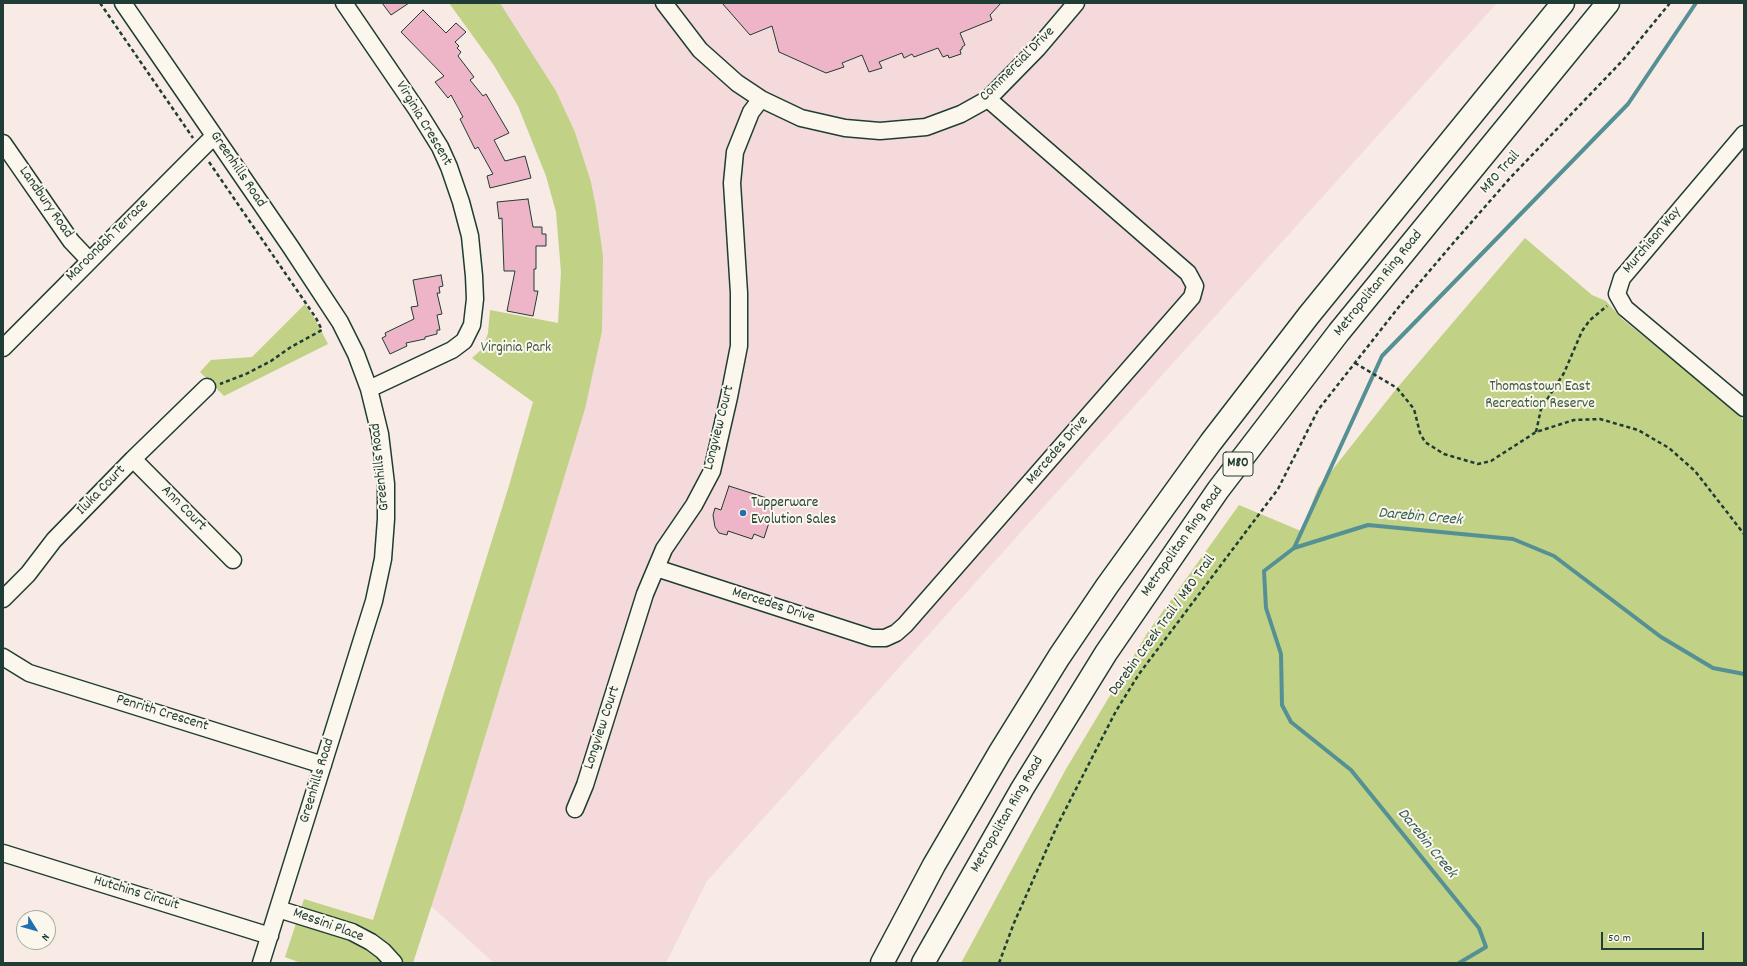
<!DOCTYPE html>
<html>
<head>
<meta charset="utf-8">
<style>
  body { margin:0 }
  #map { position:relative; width:1747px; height:966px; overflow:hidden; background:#f8eae5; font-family:Dekko,sans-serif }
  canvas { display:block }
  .frame { position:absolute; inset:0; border:4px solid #1f3d34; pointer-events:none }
  .north { position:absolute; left:16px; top:910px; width:40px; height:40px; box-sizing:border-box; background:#fbf7ec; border:1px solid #a3ada2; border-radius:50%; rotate:127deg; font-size:11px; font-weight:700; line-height:16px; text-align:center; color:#1f3d34 }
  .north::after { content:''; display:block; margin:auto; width:14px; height:18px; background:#1f6fb2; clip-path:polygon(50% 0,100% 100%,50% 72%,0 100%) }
  .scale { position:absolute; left:1601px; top:932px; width:103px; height:18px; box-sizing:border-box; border:2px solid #1f3d34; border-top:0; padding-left:5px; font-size:12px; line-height:14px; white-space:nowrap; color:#1f3d34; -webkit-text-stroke:3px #fbf7ec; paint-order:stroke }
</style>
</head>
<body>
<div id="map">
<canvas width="1747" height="966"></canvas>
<div class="frame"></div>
<div class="north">N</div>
<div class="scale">50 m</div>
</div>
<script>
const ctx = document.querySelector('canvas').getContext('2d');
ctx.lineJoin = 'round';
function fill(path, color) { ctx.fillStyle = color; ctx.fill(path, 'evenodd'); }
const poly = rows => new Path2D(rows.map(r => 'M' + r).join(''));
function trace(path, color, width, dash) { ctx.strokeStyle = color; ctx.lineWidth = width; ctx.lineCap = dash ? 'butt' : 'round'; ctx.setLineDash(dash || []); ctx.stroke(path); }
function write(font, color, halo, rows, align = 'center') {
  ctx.font = font + ' Dekko,sans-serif'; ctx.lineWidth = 4; ctx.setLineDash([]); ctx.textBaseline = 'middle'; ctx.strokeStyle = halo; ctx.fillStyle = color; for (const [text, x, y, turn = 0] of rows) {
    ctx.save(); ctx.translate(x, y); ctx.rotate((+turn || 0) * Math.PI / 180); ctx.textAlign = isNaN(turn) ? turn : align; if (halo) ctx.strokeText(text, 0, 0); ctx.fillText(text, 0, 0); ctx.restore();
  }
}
fill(poly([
  [500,3,1497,3,707,881,666,963,494,963,431,906,464,806,585,409,596,207,591,182,575,132,556,91]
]), '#f5dadc');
fill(poly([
  [449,3,500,3,556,91,575,132,591,182,596,207,603,256,602,331,585,409,464,806,413,963,301,963,285,957,304,899,373,920,508,489,533,402,472,358,482,349,485,342,488,333,490,310,558,323,561,272,556,212,546,176,518,106,493,64],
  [1525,238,1592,295,1606,301,1622,319,1738,412,1744,422,1744,963,961,963,1066,769,1148,632,1239,505,1301,531,1318,488,1397,388],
  [305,304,315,319,328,344,224,396,200,372,211,360,252,357]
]), '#c1d186');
trace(poly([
  [1294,548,1382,356,1628,104,1696,3],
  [1459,963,1486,947,1479,928,1351,770,1291,722,1282,705,1281,654,1266,608,1264,571,1294,548,1368,525,1513,539,1554,556,1661,637,1713,668,1744,674]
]), '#559194', 4);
const building = poly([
  [382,3,409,3,391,15,382,3],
  [722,3,1001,3,990,15,992,20,960,33,965,45,962,47,962,49,960,50,961,54,949,58,948,55,943,57,938,48,914,57,912,54,904,58,902,53,879,62,882,68,869,72,862,55,842,63,844,67,826,73,779,52,772,26,750,35,722,3],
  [423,10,446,33,456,23,466,32,455,42,459,46,457,48,461,52,458,56,474,77,470,80,483,96,486,94,509,133,494,140,505,161,525,156,531,178,490,188,487,176,493,174,478,147,475,149,460,119,463,117,451,95,448,98,435,82,444,76,401,32,423,10],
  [528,199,533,227,542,227,542,234,546,234,546,246,536,246,536,269,534,269,534,291,538,291,533,316,507,311,515,271,504,271,502,218,499,219,497,202,528,199],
  [441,275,443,286,439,287,440,293,437,293,442,314,437,315,440,330,437,330,437,334,425,337,425,339,406,343,407,346,390,354,382,338,386,336,385,333,414,319,411,307,418,306,413,280,441,275],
  [729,486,776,501,764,538,754,534,752,539,728,531,727,535,719,533,715,527,713,515,715,508,721,510,729,486]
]);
fill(building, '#eeb5c8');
trace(building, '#1f3d34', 1);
const street = poly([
  [123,3,290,246,340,322,356,354,369,389,380,434,386,484,386,519,383,559,374,601,261,963],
  [344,3,417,110,440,147,449,167,461,202,470,236,474,276,475,299,472,325,464,341,452,350,369,389],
  [664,3,700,50,737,83,761,99,801,118,845,128,880,131,926,127,961,114,988,99,1037,49,1076,3],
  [1744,134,1622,278,1617,294,1625,308,1744,408],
  [3,143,71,241,89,260],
  [3,348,214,136],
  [133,459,233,560],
  [656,568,872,638,885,638,896,633,905,625,1192,297,1195,286,1188,273,988,99],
  [3,599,28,574,54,540,133,459,207,387],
  [3,657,29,673,323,765],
  [575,809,585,785,645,594,664,549,694,505,712,471,729,397,739,346,739,293,732,183,735,152,751,112,761,99],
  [3,853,270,936],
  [278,909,352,932,371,942,383,951,394,963]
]);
const highway = poly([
  [882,963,934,865,1000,752,1059,657,1107,586,1211,442,1309,315,1563,3],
  [923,963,1022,789,1106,653,1218,490,1339,332,1608,3]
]);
trace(street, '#1f3d34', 19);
trace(highway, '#1f3d34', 25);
trace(poly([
  [100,3,193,138],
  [209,162,316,318,322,330,291,347,271,361,246,374,220,384],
  [1355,363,1397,388,1414,409,1420,433,1425,442,1444,454,1478,464,1491,461,1536,432,1574,420,1600,419,1638,430,1669,448,1695,471,1744,534],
  [1536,432,1541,409,1564,373,1582,331,1590,320,1607,306],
  [999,963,1014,923,1057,826,1116,711,1139,674,1278,489,1318,410,1398,308,1455,241,1511,177,1624,59,1670,3]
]), '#1f3d34', 2.5, [4, 3]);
trace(street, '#fbf7ec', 16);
trace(highway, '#fbf7ec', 22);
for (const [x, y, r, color] of [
  [743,513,4,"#1f6fb2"]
]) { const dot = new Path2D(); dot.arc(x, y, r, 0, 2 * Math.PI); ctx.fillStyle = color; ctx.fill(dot); trace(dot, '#fbf7ec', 1.5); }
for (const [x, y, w] of [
  [1238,464,30]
]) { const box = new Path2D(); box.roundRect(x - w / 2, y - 12, w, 24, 3); ctx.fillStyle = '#fbf7ec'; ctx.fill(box); trace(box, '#1f3d34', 1); }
write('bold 14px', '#1f3d34', null, [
  ["M80",1238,464]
]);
write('15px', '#1f3d34', '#fbf7ec', [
  ["Commercial Drive",1018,65,-45],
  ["Virginia Crescent",423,124,59],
  ["Greenhills Road",237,170,56],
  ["M80 Trail",1501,173,-48],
  ["Landbury Road",45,203,55],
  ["Maroondah Terrace",108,241,-45],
  ["Murchison Way",1653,241,-50],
  ["Metropolitan Ring Road",1379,284,-51],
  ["Longview Court",720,428,-76],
  ["Mercedes Drive",1058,451,-49],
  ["Greenhills Road",381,467,-96],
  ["Iluka Court",102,491,-46],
  ["Ann Court",183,509,45],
  ["Metropolitan Ring Road",1183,542,-55],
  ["Mercedes Drive",773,606,18],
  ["Darebin Creek Trail / M80 Trail",1163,626,-54],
  ["Penrith Crescent",162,714,17],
  ["Longview Court",603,728,-72],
  ["Greenhills Road",318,781,-73],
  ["Metropolitan Ring Road",1008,815,-60],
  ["Hutchins Circuit",136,894,17],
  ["Messini Place",328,926,20]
]);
write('15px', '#3f5b44', '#fbf7ec', [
  ["Virginia Park",516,349],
  ["Thomastown East",1540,388],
  ["Recreation Reserve",1540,405]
]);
write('15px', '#1f3d34', '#fbf7ec', [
  ["Tupperware",751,504],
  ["Evolution Sales",751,521]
], 'left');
write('italic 16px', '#36605c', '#fbf7ec', [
  ["Darebin Creek",1420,518,5],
  ["Darebin Creek",1426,844,51]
]);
</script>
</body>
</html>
